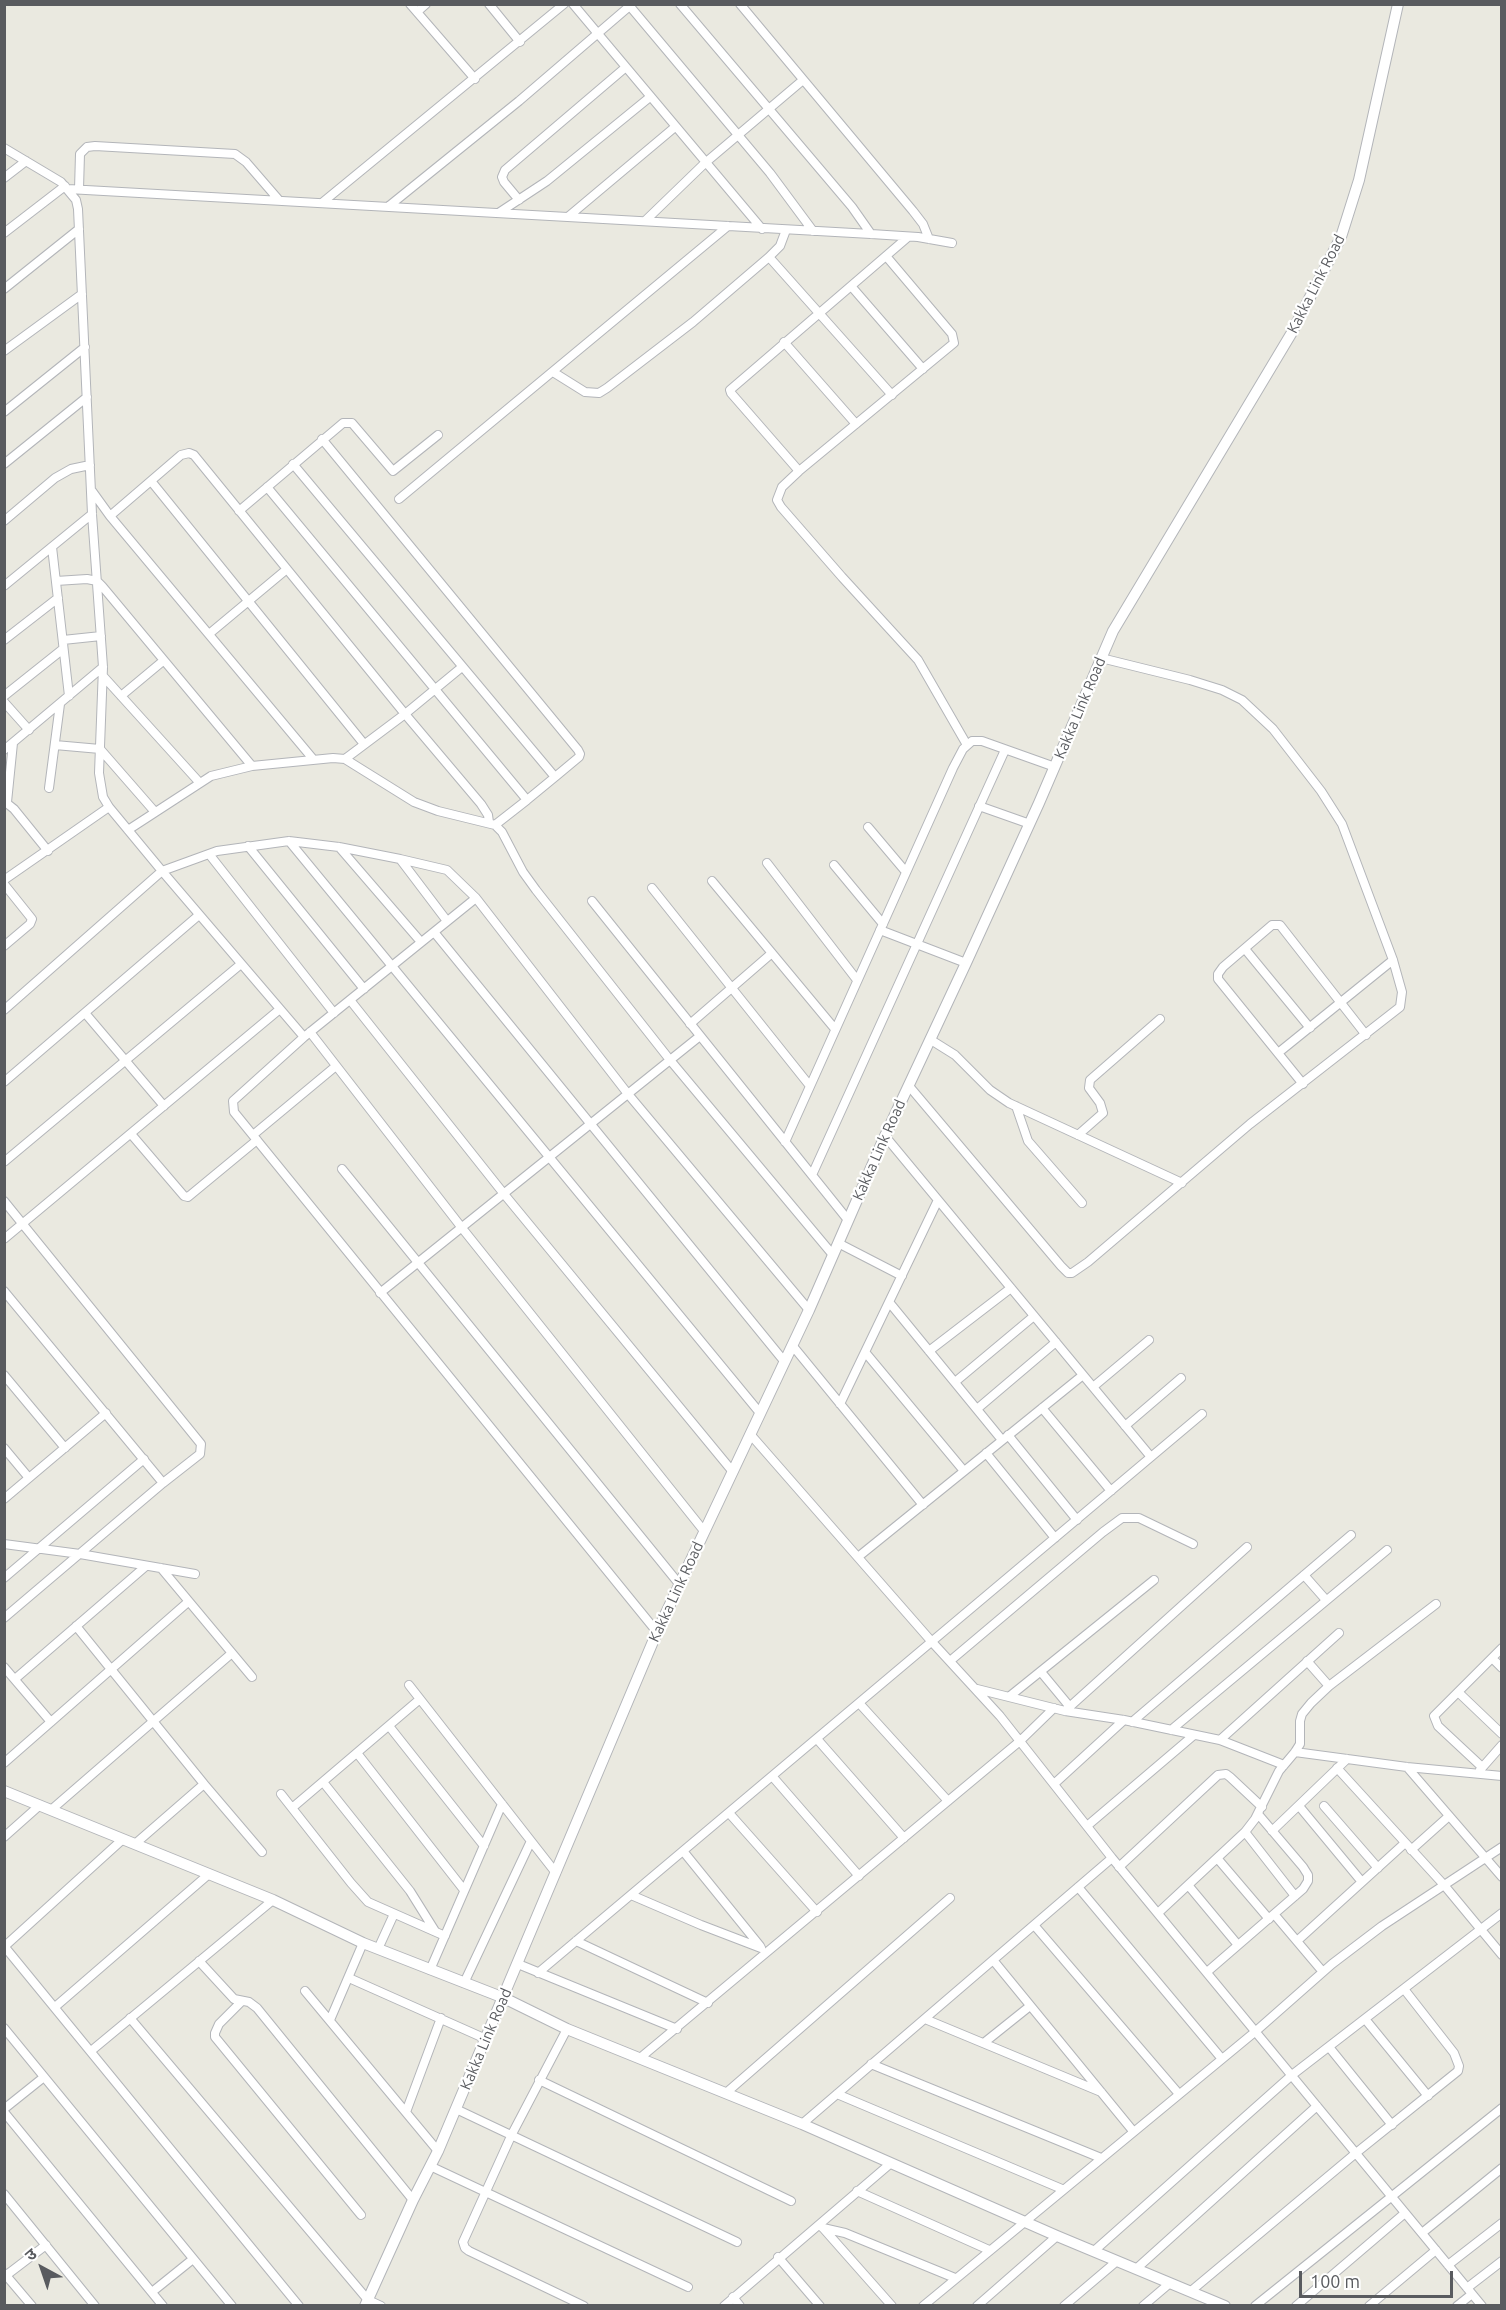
<!DOCTYPE html>
<html>
<head>
<meta charset="utf-8">
<style>
  body { margin:0 }
  #map { position:relative; width:1506px; height:2310px; overflow:hidden; background:#eae9e0; font-family:Ubuntu,"Noto Sans Devanagari",sans-serif }
  canvas { display:block }
  .frame { position:absolute; inset:0; border:6px solid #595b5f; pointer-events:none }
  .north { position:absolute; left:12px; top:2238px; width:60px; height:60px; -webkit-text-stroke:4px #fff; paint-order:stroke; rotate:320deg; font-size:16px; font-weight:700; line-height:24px; text-align:center; color:#595b5f }
  .north::after { content:''; display:block; margin:auto; width:21px; height:27px; background:#595b5f; clip-path:polygon(50% 0,100% 100%,50% 72%,0 100%) }
  .scale { position:absolute; left:1299px; top:2271px; width:154px; height:27px; box-sizing:border-box; border:3px solid #595b5f; border-top:0; padding-left:8px; font-size:18px; line-height:21px; white-space:nowrap; color:#595b5f; -webkit-text-stroke:4px #fff; paint-order:stroke }
</style>
</head>
<body>
<div id="map">
<canvas width="1506" height="2310"></canvas>
<div class="frame"></div>
<div class="north">उ</div>
<div class="scale">100 m</div>
</div>
<script>
const ctx = document.querySelector('canvas').getContext('2d');
ctx.lineJoin = 'round';
const poly = rows => new Path2D(rows.map(r => 'M' + r).join(''));
function trace(path, color, width, dash) { ctx.strokeStyle = color; ctx.lineWidth = width; ctx.lineCap = dash ? 'butt' : 'round'; ctx.setLineDash(dash || []); ctx.stroke(path); }
function write(font, color, halo, rows, align = 'center') {
  ctx.font = font + ' Ubuntu,sans-serif'; ctx.lineWidth = 4.5; ctx.setLineDash([]); ctx.textBaseline = 'middle'; ctx.strokeStyle = halo; ctx.fillStyle = color; for (const [text, x, y, turn = 0] of rows) {
    ctx.save(); ctx.translate(x, y); ctx.rotate((+turn || 0) * Math.PI / 180); ctx.textAlign = isNaN(turn) ? turn : align; if (halo) ctx.strokeText(text, 0, 0); ctx.fillText(text, 0, 0); ctx.restore();
  }
}
const minor = poly([
  [410,4,475,79],
  [489,4,520,42],
  [573,4,762,229],
  [628,4,770,173,813,231],
  [680,4,852,207,871,234],
  [740,4,913,211,923,224,929,239],
  [417,12,426,4],
  [4,148,61,182,76,200,78,209,92,514,103,667,99,773,103,797,109,807,162,871,304,1037],
  [4,178,26,161],
  [68,189,871,234,918,237,952,243],
  [79,189,80,154,87,147,95,146,235,154,246,162,278,199],
  [519,200,504,182,502,177,505,170,626,67],
  [323,202,564,4],
  [389,206,519,101,632,4],
  [500,212,547,181,650,97],
  [569,216,675,127],
  [645,221,705,163,803,80],
  [4,233,65,186],
  [886,256,952,334,954,343,799,471,782,487,777,500,781,507,842,577,918,660,967,745],
  [769,257,892,395],
  [851,286,923,369],
  [4,289,79,229],
  [784,342,856,424],
  [4,351,82,294],
  [553,372,585,392,599,393,607,388,693,322,769,257,780,246,786,230],
  [4,412,85,347],
  [322,439,578,750,580,754,579,757,555,777],
  [4,464,87,397],
  [293,464,555,777,527,800],
  [799,471,731,393,730,390,908,237],
  [151,481,364,744],
  [267,487,527,800,495,825],
  [92,491,110,516,313,759],
  [399,499,728,226],
  [239,511,343,423,352,423,393,471,438,435],
  [110,516,181,455,189,453,194,455,405,714,481,804,488,815,489,822],
  [4,521,55,478,71,469,90,465],
  [52,547,69,696],
  [56,581,87,579,97,581,102,586,252,766],
  [4,586,92,514],
  [209,634,287,569],
  [4,640,58,598],
  [63,640,101,636],
  [103,676,199,782],
  [4,696,63,649],
  [121,696,163,661],
  [4,702,29,730],
  [55,745,100,749,155,812],
  [4,750,103,667],
  [345,759,405,714,462,667],
  [49,788,60,704],
  [4,801,14,809,48,851],
  [7,802,13,743],
  [979,806,1030,824],
  [868,827,906,872],
  [128,830,211,776,252,766,333,758,345,759,414,802,438,811,495,825,502,832,523,872,536,890,670,1060,833,1255],
  [289,841,760,1413],
  [248,846,364,989],
  [339,847,421,942],
  [209,854,334,1013],
  [767,863,857,980],
  [834,865,883,924],
  [4,880,109,807],
  [712,881,835,1029],
  [4,884,32,919,30,924,4,946],
  [652,888,810,1086],
  [592,901,848,1220],
  [447,921,400,859,447,870,476,898],
  [880,930,966,963],
  [434,932,784,1361],
  [1245,949,1310,1028],
  [350,1000,504,1194,733,1472],
  [4,1010,162,871,217,851,289,841,339,847,400,859],
  [85,1013,164,1106],
  [690,1024,772,953],
  [310,1032,462,1228,704,1531],
  [931,1040,955,1055,990,1090,1009,1103,1182,1183],
  [1278,1053,1393,960],
  [4,1082,199,915],
  [1303,1084,1218,979,1218,974,1223,967,1272,925,1280,925,1366,1035],
  [909,1086,1061,1266,1068,1273,1072,1273,1088,1262,1250,1124,1400,1007,1402,992,1393,960,1342,824,1321,791,1273,729,1242,700,1222,690,1190,680,1101,658],
  [1016,1106,1028,1141,1082,1203],
  [131,1134,184,1196,188,1197,257,1140],
  [253,1135,336,1066],
  [1078,1135,1103,1113,1100,1103,1089,1088,1090,1080,1160,1019],
  [885,1136,1151,1457],
  [785,1142,953,768,963,749,972,741,982,741,1055,767],
  [4,1162,241,964],
  [342,1169,680,1585],
  [812,1175,1005,750],
  [4,1201,201,1444,200,1454,163,1483],
  [4,1239,280,1009],
  [838,1243,902,1276],
  [4,1291,163,1483,4,1618],
  [380,1293,700,1036],
  [889,1302,1002,1440],
  [792,1345,923,1505],
  [929,1351,1011,1288],
  [865,1352,964,1471],
  [4,1375,65,1448],
  [955,1382,1034,1316],
  [1093,1387,1149,1340],
  [840,1404,938,1200],
  [1042,1408,1111,1491],
  [977,1409,1056,1342],
  [1125,1426,1181,1378],
  [750,1434,932,1642,1000,1716,1112,1858,1482,2306],
  [1008,1435,1077,1520],
  [4,1448,29,1478],
  [986,1453,1055,1538],
  [4,1499,106,1413],
  [4,1544,80,1554,195,1574],
  [858,1557,1083,1375],
  [161,1568,252,1677],
  [1304,1575,1326,1600],
  [4,1578,144,1459],
  [76,1626,204,1784,262,1852],
  [657,1632,234,1112,233,1101,304,1037,476,898,628,1094,809,1310],
  [1492,1658,1502,1668],
  [950,1661,1103,1532,1122,1518,1139,1518,1193,1544],
  [1307,1661,1329,1686],
  [4,1667,51,1722],
  [1041,1672,1070,1707],
  [15,1679,146,1566],
  [409,1685,556,1873],
  [977,1689,1065,1711,1124,1720,1220,1740,1284,1765],
  [1458,1692,1502,1734],
  [1010,1696,1154,1580],
  [859,1703,948,1801],
  [1065,1711,1247,1547],
  [1132,1722,1351,1535],
  [389,1726,484,1846],
  [1171,1730,1387,1550],
  [817,1739,904,1838],
  [1220,1740,1339,1633],
  [1295,1752,1407,1767,1502,1776],
  [357,1753,464,1890],
  [4,1763,188,1602],
  [1407,1767,1502,1877],
  [1482,1767,1438,1726,1434,1716,1502,1648],
  [1337,1768,1444,1885,1502,1955],
  [1480,1770,1502,1745],
  [772,1776,859,1876],
  [323,1782,410,1891,435,1931],
  [1054,1784,1124,1720],
  [281,1794,351,1883,368,1902,445,1936],
  [1299,1806,1362,1882],
  [1324,1806,1378,1868],
  [292,1808,420,1699],
  [51,1810,232,1653],
  [729,1813,817,1912],
  [1087,1826,1194,1735],
  [1272,1831,1347,1759],
  [1245,1832,1295,1896],
  [4,1837,40,1805],
  [135,1844,204,1784],
  [1411,1850,1449,1816],
  [683,1851,760,1946],
  [1217,1858,1269,1919],
  [1119,1867,1218,1775,1226,1774,1230,1777,1262,1807],
  [1188,1885,1238,1945],
  [1078,1887,1222,2059],
  [631,1895,701,1925,761,1948],
  [1158,1913,1245,1832,1255,1819,1279,1771,1295,1752,1300,1744,1300,1721,1302,1714,1311,1703,1329,1686,1436,1604],
  [1274,1914,1323,1972],
  [1034,1925,1179,2094],
  [576,1941,708,2003],
  [1297,1941,1405,1843],
  [4,1946,299,2306],
  [5,1946,123,1839],
  [378,1949,394,1914],
  [993,1960,1133,2131],
  [199,1961,234,1999,249,2002,257,2008,413,2200],
  [518,1964,677,2029],
  [430,1970,502,1804],
  [1207,1972,1303,1889,1308,1881,1308,1875,1303,1867,1258,1814],
  [538,1973,1202,1414],
  [349,1978,486,2039],
  [464,1983,531,1841],
  [305,1991,438,2151],
  [242,2001,219,2024,215,2033,215,2037,361,2215],
  [55,2007,209,1874],
  [130,2018,368,2300,381,2306],
  [925,2019,1101,2092],
  [1365,2019,1428,2096],
  [330,2020,363,1943],
  [4,2028,232,2306],
  [567,2029,512,2134,463,2242,465,2248,469,2251,584,2306],
  [985,2042,1030,2006],
  [1329,2047,1392,2125],
  [91,2051,273,1900],
  [640,2058,948,1801,1020,1741,1054,1708],
  [871,2064,1101,2158],
  [539,2080,791,2201],
  [726,2093,950,1898],
  [837,2094,1062,2189],
  [4,2109,44,2077],
  [456,2109,737,2242],
  [4,2112,163,2306],
  [406,2112,441,2018],
  [802,2124,1112,1858],
  [430,2166,688,2287],
  [857,2191,989,2250],
  [4,2194,95,2306],
  [823,2228,845,2233,955,2278],
  [823,2228,892,2306],
  [1422,2233,1502,2168],
  [1094,2251,1292,2075,1502,1913],
  [778,2257,820,2306],
  [1448,2265,1502,2223],
  [1136,2269,1317,2106],
  [4,2273,32,2306],
  [4,2277,46,2245],
  [1467,2288,1502,2261],
  [1191,2291,1356,2153,1458,2071,1459,2066,1454,2053,1404,1989],
  [152,2292,193,2259],
  [733,2297,740,2306],
  [724,2306,891,2163],
  [923,2306,1256,2031,1332,1964,1382,1926,1502,1847],
  [977,2306,1057,2236],
  [1064,2306,1117,2261],
  [1143,2306,1170,2283],
  [1255,2306,1502,2108],
  [1296,2306,1405,2213],
  [1369,2306,1436,2250],
  [1457,2306,1472,2294]
]);
const tertiary = poly([
  [4,1791,273,1900,363,1943,504,1998,567,2029,802,2124,1057,2236,1225,2306],
  [365,2306,413,2200,438,2151,657,1632,809,1310,885,1136,966,963,1039,803,1113,631,1291,334,1341,237,1359,180,1398,4]
]);
trace(minor, '#b3b5b9', 10);
trace(tertiary, '#b3b5b9', 12);
trace(minor, '#fff', 8);
trace(tertiary, '#fff', 10);
write('15px', '#595b5f', '#fff', [
  ["Kakka Link Road",1316,284,-63],
  ["Kakka Link Road",1080,708,-67],
  ["Kakka Link Road",879,1150,-66],
  ["Kakka Link Road",676,1592,-65],
  ["Kakka Link Road",486,2039,-67]
]);
</script>
</body>
</html>
